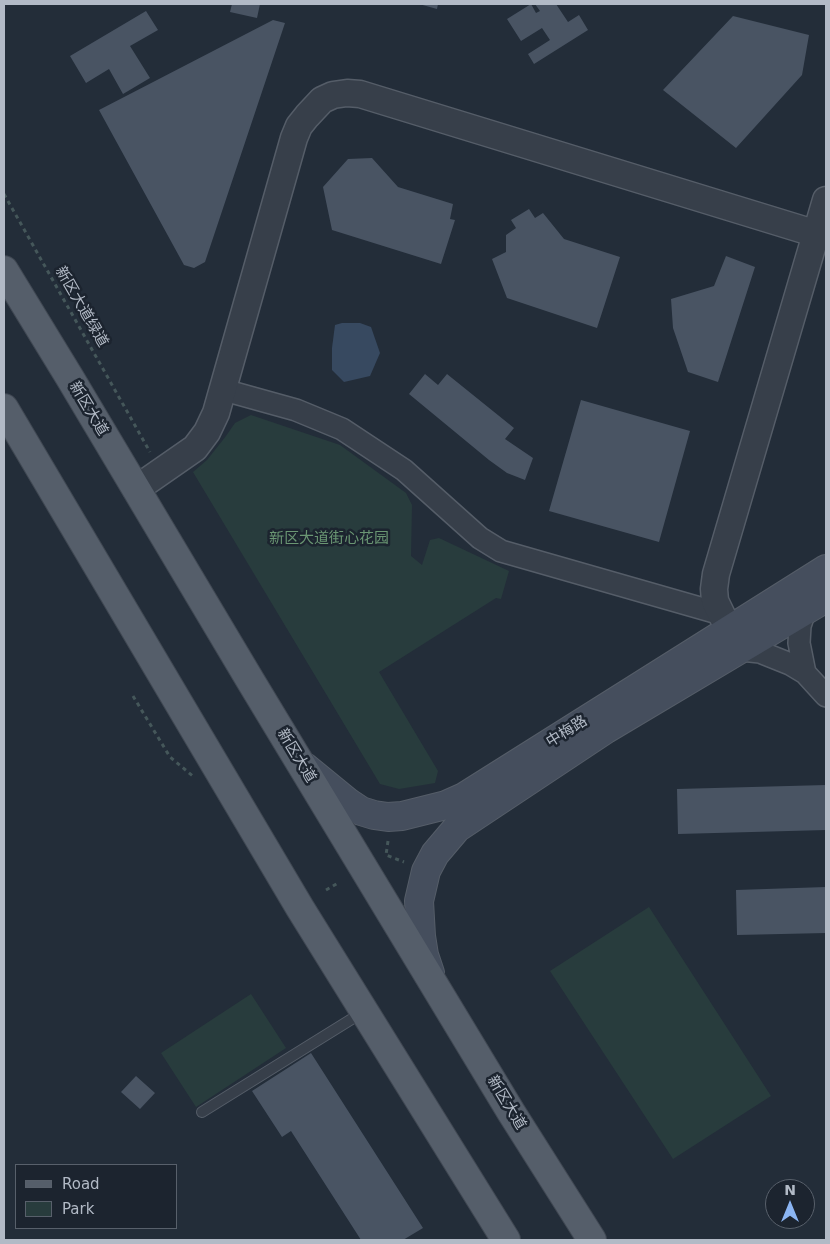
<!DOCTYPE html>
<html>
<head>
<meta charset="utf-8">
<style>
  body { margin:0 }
  #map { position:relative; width:830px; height:1244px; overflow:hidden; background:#232d39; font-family:"DejaVu Sans",sans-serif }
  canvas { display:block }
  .frame { position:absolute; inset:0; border:5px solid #b2bac6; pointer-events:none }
  .legend { position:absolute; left:15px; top:1164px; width:162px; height:65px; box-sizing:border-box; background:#1c242f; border:1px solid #58606b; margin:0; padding:6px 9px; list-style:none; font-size:15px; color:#b2bac6 }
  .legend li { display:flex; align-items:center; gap:10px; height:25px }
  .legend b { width:25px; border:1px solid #58606b }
  .north { position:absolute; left:765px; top:1179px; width:50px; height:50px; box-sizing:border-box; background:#1c242f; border:1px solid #58606b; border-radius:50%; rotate:0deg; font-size:14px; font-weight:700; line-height:20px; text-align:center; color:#b2bac6 }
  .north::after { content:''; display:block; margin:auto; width:18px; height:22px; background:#8ab4f2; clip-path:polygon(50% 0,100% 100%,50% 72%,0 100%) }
</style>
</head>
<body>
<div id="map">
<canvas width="830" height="1244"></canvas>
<div class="frame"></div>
<ul class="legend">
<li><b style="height:6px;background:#555e6a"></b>Road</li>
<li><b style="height:14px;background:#283c3d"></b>Park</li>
</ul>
<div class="north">N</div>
</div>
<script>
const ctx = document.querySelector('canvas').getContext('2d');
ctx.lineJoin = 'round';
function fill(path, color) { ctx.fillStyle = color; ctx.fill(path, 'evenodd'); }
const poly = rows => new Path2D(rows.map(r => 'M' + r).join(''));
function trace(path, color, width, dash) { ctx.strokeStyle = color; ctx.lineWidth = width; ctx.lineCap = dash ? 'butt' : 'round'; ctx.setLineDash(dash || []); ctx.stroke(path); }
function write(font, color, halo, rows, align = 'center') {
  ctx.font = font + ' "DejaVu Sans","Noto Sans SC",sans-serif'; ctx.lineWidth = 5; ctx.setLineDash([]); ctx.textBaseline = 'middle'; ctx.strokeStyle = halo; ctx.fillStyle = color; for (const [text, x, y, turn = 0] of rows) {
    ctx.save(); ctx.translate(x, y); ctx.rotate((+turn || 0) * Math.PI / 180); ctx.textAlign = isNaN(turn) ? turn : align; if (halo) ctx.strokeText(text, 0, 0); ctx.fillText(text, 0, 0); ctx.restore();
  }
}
fill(poly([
  [251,415,340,445,406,493,412,505,411,556,422,565,430,540,439,538,509,571,501,599,496,598,379,672,438,771,435,783,399,789,380,784,193,472,207,460,226,436,235,423],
  [649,907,771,1096,673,1159,550,971],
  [251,994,286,1048,196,1107,161,1053]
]), '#283c3d');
fill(poly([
  [342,323,360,323,371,327,380,353,370,376,344,382,332,370,332,348,335,325]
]), '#374960');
fill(poly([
  [232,4,260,4,257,18,230,12],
  [419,4,438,4,437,9],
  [531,4,536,13,540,11,535,4,556,4,568,22,579,15,588,30,534,64,528,54,550,40,542,28,521,41,507,19],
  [146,11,158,30,130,46,150,78,123,94,109,69,86,83,70,56],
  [733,16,809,35,802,75,736,148,663,90],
  [273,20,285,23,205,262,194,268,184,265,99,110],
  [372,158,398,187,453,204,450,219,455,220,441,264,332,230,323,187,348,159],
  [529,209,535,218,543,213,564,239,620,257,597,328,507,298,492,259,506,252,506,235,516,228,511,220],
  [726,256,755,267,718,382,688,372,673,328,671,299,714,286],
  [425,374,438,385,447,374,514,428,505,439,533,458,525,480,507,473,489,460,409,394],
  [581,400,690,431,659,542,549,511],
  [826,785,826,830,678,834,677,789],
  [826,887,826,933,737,935,736,890],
  [311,1053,423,1228,403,1240,361,1240,291,1131,282,1137,252,1091],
  [136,1076,155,1093,140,1109,121,1092]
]), '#495463');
const service = poly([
  [202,1112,363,1012]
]);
const minor = poly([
  [224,390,296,410,342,429,404,470,480,538,501,551,721,614],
  [805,611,800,626,799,643,805,673],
  [741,650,760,652,790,664,805,673,826,696]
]);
const tertiary = poly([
  [136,489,195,448,207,432,216,413,294,138,299,126,307,116,322,100,333,95,347,93,360,94,817,234],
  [729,630,715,601,714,589,716,574,826,200]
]);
const secondary = poly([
  [305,767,349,803,361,811,374,815,388,817,402,816,446,805,464,797,826,569],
  [430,973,424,955,421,936,419,901,426,871,435,854,457,828,606,729,826,598]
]);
const primary = poly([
  [4,270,70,378,250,680,511,1112,592,1240],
  [4,408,300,908,506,1240]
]);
trace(service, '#555d68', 12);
trace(minor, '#555d68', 24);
trace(tertiary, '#555d68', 29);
trace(secondary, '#555d68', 30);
trace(primary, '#404853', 30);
trace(poly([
  [4,194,150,452],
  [133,696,170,757,194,777],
  [388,841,386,855,404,862],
  [326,890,338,883]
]), '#45575a', 3, [4, 4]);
trace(service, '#373f4a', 10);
trace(minor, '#373f4a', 21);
trace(tertiary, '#373f4a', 26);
trace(secondary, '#454e5d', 28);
trace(primary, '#555e6a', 28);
write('15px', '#b2bac6', '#1c242f', [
  ["新区大道绿道",81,307,60],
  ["新区大道",88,409,59],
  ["中梅路",567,732,-32],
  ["新区大道",296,756,59],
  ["新区大道",506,1103,59]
]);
write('15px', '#6a9673', '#1c242f', [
  ["新区大道街心花园",329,539]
]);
</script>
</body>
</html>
